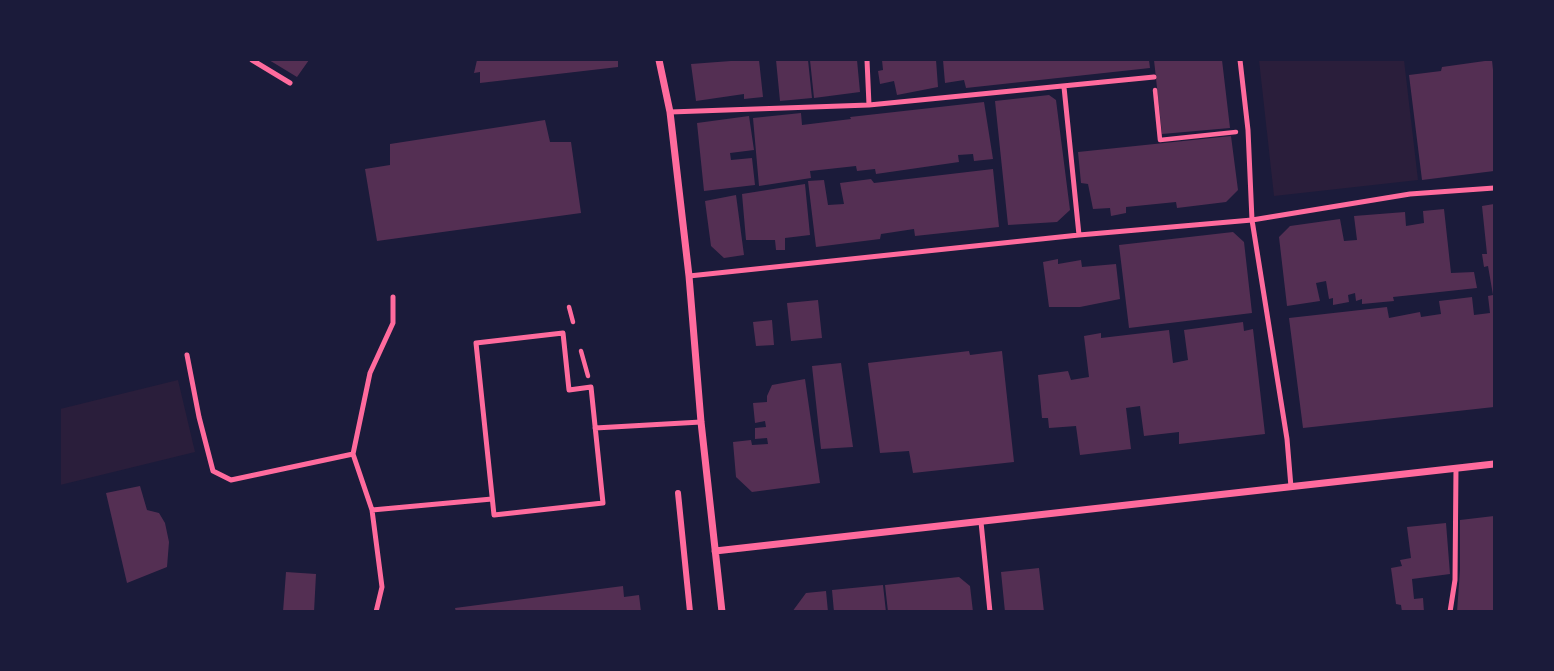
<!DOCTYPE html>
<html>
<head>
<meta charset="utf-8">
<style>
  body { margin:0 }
  #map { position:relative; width:1554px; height:671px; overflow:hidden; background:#1b1b3a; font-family:Arial,sans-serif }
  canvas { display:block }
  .frame { position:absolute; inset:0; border:61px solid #1b1b3a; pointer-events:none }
</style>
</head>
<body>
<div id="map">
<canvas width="1554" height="671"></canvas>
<div class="frame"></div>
</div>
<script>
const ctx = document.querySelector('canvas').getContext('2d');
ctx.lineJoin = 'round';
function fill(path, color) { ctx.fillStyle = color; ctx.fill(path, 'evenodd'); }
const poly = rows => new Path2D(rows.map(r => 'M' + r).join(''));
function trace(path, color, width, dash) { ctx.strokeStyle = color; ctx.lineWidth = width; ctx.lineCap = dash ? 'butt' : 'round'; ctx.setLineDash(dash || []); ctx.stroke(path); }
fill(poly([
  [1259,60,1404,60,1418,180,1274,196],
  [178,380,195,452,60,485,60,409]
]), '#2a1e3b');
fill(poly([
  [269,60,309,60,297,77],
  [477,60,618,60,618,67,480,83,480,72,474,73],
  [744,60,759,60,763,97,744,99,744,94,696,101,691,64],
  [776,60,808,60,812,98,780,101],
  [810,60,857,60,860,92,814,98],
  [882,60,936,60,938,87,897,95,894,81,880,84,878,71,883,70],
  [943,60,1149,60,1150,68,966,88,964,80,945,83],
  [1154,60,1222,60,1230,128,1162,134],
  [1492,60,1494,80,1494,171,1422,180,1409,75,1441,71,1442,67],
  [1049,95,1056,100,1070,210,1057,222,1008,225,995,101],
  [984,102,993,159,974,161,973,154,958,155,959,162,876,174,875,169,857,171,856,166,810,171,811,178,759,186,753,118,801,113,802,125,851,119,850,117],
  [749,116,754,150,730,153,731,160,752,158,755,185,704,191,697,123],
  [545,120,550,142,571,142,581,213,377,241,365,169,390,165,390,144],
  [1231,136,1238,190,1226,202,1177,208,1176,202,1126,207,1126,213,1111,216,1110,208,1093,209,1088,184,1081,183,1078,152],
  [993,169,999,227,915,236,914,229,881,234,880,239,816,247,808,181,824,180,828,205,844,204,840,183,871,179,874,183],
  [805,184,810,235,785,238,785,250,776,250,775,240,746,240,742,194],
  [736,195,744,255,724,258,711,246,705,201],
  [1494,204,1494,407,1303,428,1289,318,1387,307,1389,318,1420,312,1421,317,1441,314,1439,301,1472,297,1474,315,1490,313,1488,296,1493,295,1488,266,1484,267,1482,254,1487,254,1482,206],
  [1444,209,1451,273,1474,272,1477,288,1393,297,1394,301,1362,304,1362,299,1356,301,1355,293,1348,295,1349,302,1333,305,1333,298,1329,299,1326,281,1316,283,1320,301,1287,306,1279,237,1290,226,1340,219,1344,241,1357,240,1354,216,1405,212,1406,226,1424,223,1423,211],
  [1233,232,1244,242,1252,313,1129,328,1119,245],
  [1058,259,1058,264,1081,260,1082,267,1116,264,1120,299,1080,307,1049,307,1043,262],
  [818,300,822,338,791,341,787,303],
  [772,320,774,345,756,346,753,322],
  [1243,322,1244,331,1253,329,1265,434,1179,444,1179,432,1144,436,1140,406,1126,408,1131,449,1080,455,1076,426,1049,428,1048,418,1042,418,1038,375,1068,371,1071,380,1089,377,1084,336,1101,333,1101,338,1169,330,1173,363,1188,360,1184,330],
  [969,351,970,355,1002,351,1014,462,913,473,909,451,880,453,868,363],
  [841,363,853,447,821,449,812,366],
  [805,379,820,483,752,492,736,477,733,442,751,440,752,445,768,444,767,438,755,439,755,428,766,427,765,421,755,423,753,403,767,402,767,396,772,385],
  [140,486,147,510,159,513,165,523,169,542,167,567,127,583,106,493],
  [1494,516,1494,612,1457,612,1460,570,1460,520],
  [1446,523,1450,574,1412,579,1414,599,1423,598,1424,612,1402,612,1401,605,1396,604,1391,568,1402,566,1400,560,1411,558,1407,527],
  [1039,568,1044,612,1005,612,1001,572],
  [286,572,316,574,314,612,283,612],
  [959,577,970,586,973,612,888,612,885,585],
  [883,585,886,612,834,612,832,590],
  [623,586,624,597,639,595,641,612,456,612,455,608],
  [826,591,828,612,792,612,806,593]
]), '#542f53');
trace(poly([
  [1155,90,1160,140,1236,132],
  [569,307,573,322],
  [581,351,588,376]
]), '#ff6b9d', 4.5);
trace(poly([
  [252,60,290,83],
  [867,60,869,105],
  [1240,60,1248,130,1252,220,1287,439,1291,487],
  [1064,87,1079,235],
  [670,112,869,105,1154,77],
  [689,276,1079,235,1252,220,1410,194,1494,188],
  [563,333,569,390,591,387,603,503,494,515,476,343,563,333],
  [187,355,199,417,213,471,231,480,353,454],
  [595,428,701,422],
  [372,510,492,499],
  [981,522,990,612],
  [376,612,382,587,372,510,353,454,370,373,393,323,393,297],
  [1450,612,1455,580,1456,468]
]), '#ff6b9d', 5);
trace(poly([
  [678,493,690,612]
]), '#ff6b9d', 6);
trace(poly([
  [659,60,670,112,689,276,701,422,722,612],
  [715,551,1494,464]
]), '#ff6b9d', 7);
</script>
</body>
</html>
